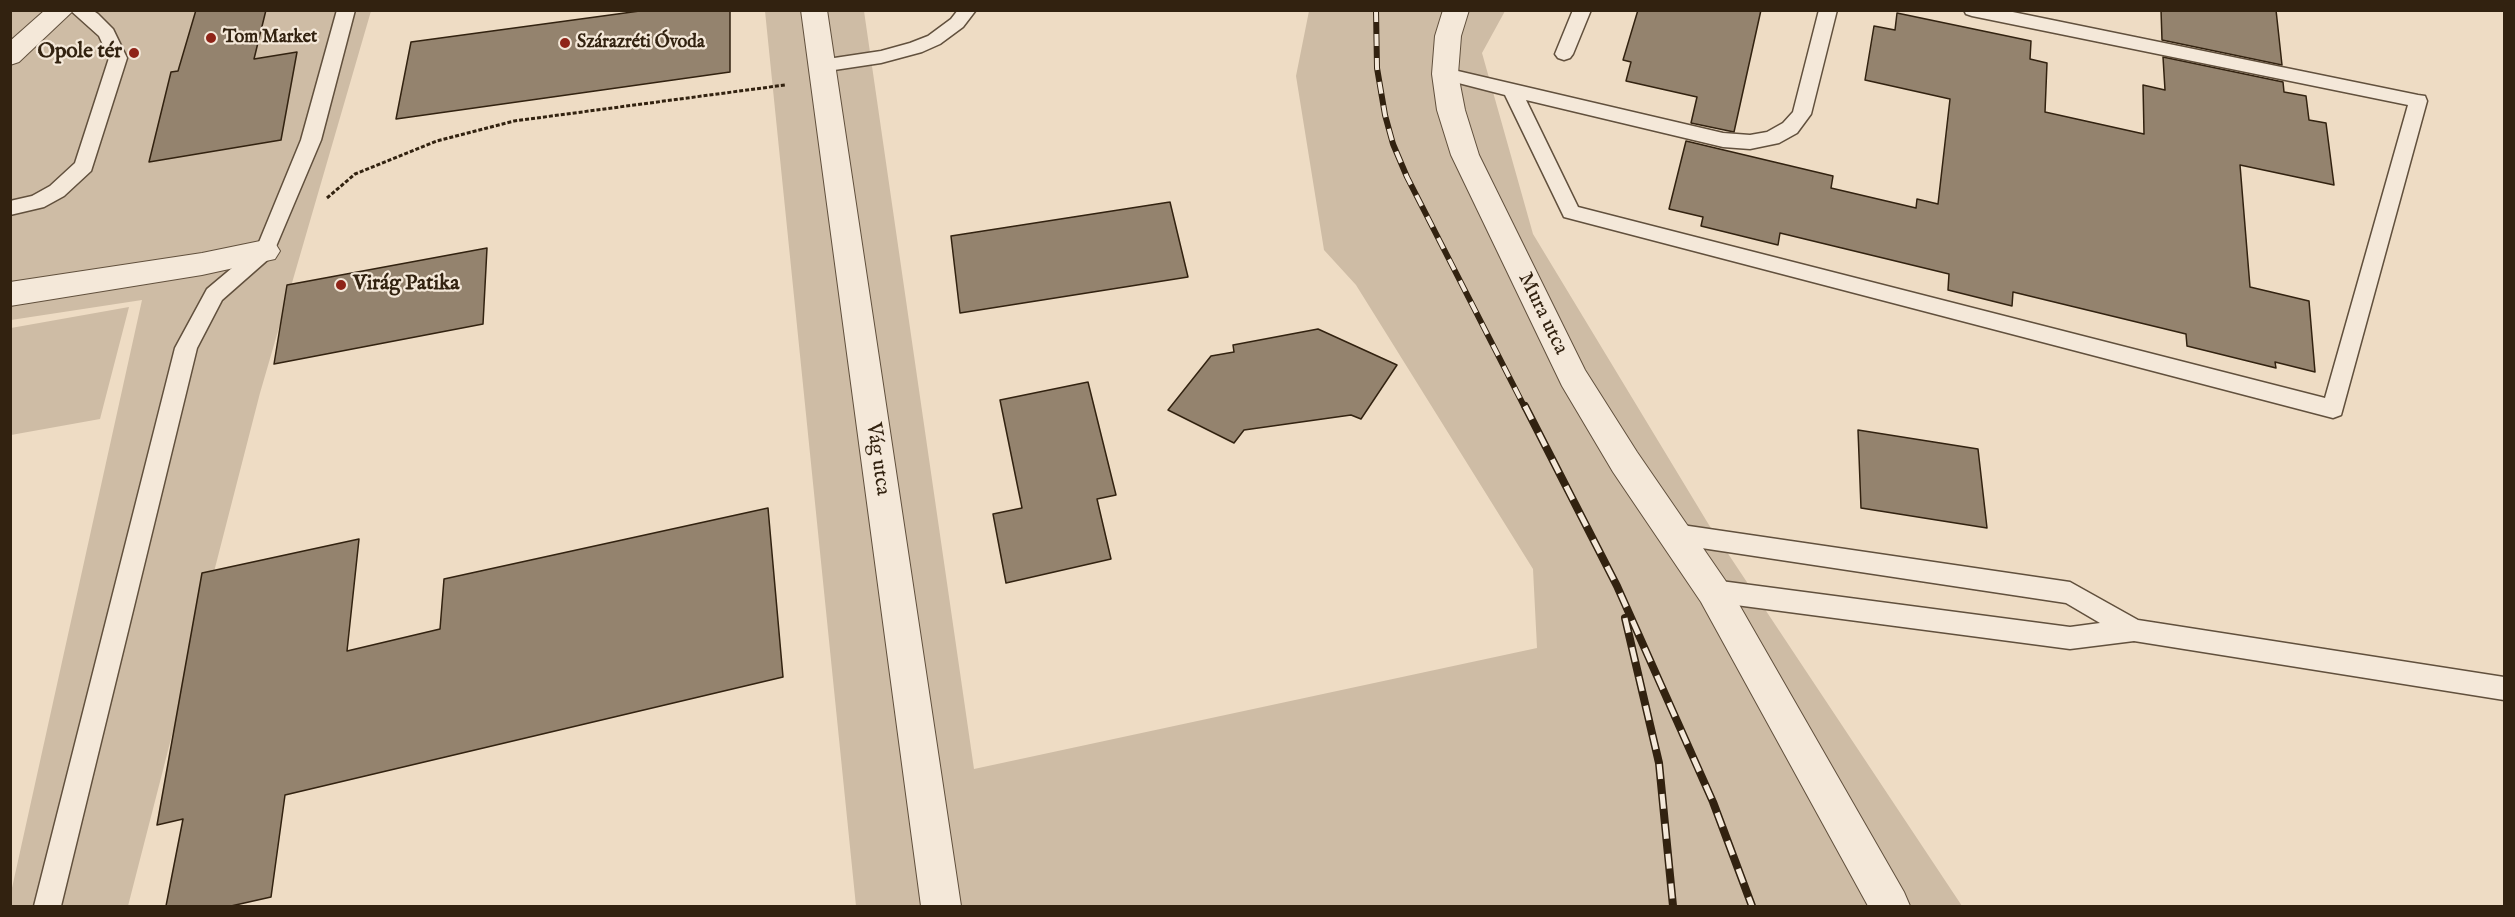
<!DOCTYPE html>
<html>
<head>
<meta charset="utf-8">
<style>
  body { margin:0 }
  #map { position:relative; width:2515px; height:917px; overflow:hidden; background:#eedcc4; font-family:"IM FELL English",serif }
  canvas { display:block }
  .frame { position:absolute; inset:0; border:12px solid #322210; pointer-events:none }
</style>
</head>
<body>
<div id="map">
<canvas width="2515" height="917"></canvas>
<div class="frame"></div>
</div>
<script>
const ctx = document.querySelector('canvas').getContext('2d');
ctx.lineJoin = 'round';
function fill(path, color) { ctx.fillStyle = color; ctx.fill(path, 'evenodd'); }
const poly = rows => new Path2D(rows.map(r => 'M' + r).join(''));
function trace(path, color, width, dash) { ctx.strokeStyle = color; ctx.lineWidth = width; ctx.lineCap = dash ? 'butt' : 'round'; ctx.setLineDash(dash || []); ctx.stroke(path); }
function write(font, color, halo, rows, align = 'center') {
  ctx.font = font + ' "IM FELL English",serif'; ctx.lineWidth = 4.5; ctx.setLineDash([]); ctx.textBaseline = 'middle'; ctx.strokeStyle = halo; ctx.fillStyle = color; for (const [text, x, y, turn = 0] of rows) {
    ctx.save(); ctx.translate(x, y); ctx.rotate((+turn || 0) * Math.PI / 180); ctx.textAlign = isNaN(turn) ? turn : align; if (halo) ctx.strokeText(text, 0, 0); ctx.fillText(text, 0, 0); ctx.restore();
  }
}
fill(poly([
  [11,11,371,11,260,393,128,906,11,906,10,897,142,300,11,320],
  [765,11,864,11,974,769,1537,648,1533,569,1356,285,1324,250,1296,76,1309,11,1505,11,1482,53,1533,234,1709,525,1962,906,856,906],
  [129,307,100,419,11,435,11,328]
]), '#cebca5');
const building = poly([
  [196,10,266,10,254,59,297,52,281,140,149,162,171,72,178,71,196,10],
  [647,10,730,10,730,72,396,119,411,42,647,10],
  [1638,10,1761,10,1734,132,1691,123,1697,97,1626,81,1631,62,1623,60,1638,10],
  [2161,10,2276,10,2282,65,2162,40,2161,10],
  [1897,13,2031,41,2030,59,2047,63,2045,112,2144,134,2143,85,2165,90,2163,57,2283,82,2284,92,2306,96,2309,120,2326,123,2334,185,2240,165,2250,287,2309,301,2315,372,2275,362,2276,368,2187,346,2186,334,2013,292,2012,306,1948,290,1949,274,1780,233,1778,245,1701,226,1703,217,1669,209,1686,141,1833,176,1831,188,1916,208,1917,199,1938,204,1950,99,1865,80,1874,26,1895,30,1897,13],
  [1170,202,1188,277,960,313,951,236,1170,202],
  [487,248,483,324,274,364,287,285,487,248],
  [1318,329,1397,365,1361,419,1351,415,1244,430,1234,443,1168,410,1211,356,1234,352,1233,345,1318,329],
  [1088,382,1116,495,1097,499,1111,559,1006,583,993,514,1022,508,1000,400,1088,382],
  [1858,430,1978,449,1987,528,1861,508,1858,430],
  [768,508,783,677,285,795,271,897,231,906,166,906,183,819,157,825,202,573,359,539,347,651,440,629,444,579,768,508]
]);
fill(building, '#94836e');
trace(building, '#322210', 1.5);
const service = poly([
  [70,10,92,10,98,14,113,29,127,58,91,171,64,196,44,207,10,215,10,201,32,196,50,186,75,163,109,58,99,36,70,10],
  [337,10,355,10,321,140,272,256,222,300,197,348,61,906,34,906,175,348,207,289,257,247,301,140,337,10],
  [958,10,976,10,963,27,940,44,922,52,881,63,821,72,815,70,812,66,815,62,821,60,881,51,910,43,928,36,951,19,958,10],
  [1573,10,1591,10,1573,54,1570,58,1564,60,1558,58,1555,54,1573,10],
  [1819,10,1837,10,1811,114,1797,133,1779,143,1750,149,1723,147,1526,100,1578,207,2325,398,2408,105,1972,16,1966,14,1964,10,2003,10,2418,95,2425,96,2427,101,2341,415,2333,418,1564,217,1505,95,1439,78,1436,74,1439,70,1445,68,1723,133,1750,135,1767,132,1783,123,1793,112,1819,10],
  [1675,524,2070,582,2138,620,2504,677,2504,700,2134,641,2070,649,1713,602,1705,598,1701,591,1705,584,1713,580,2070,627,2100,623,2066,603,1675,544,1667,541,1663,534,1667,527,1675,524]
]);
const minor = poly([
  [801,10,827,10,961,906,921,906,801,10],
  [1443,10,1469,10,1461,36,1458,74,1465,110,1479,155,1585,370,1637,452,1725,580,1904,892,1910,906,1868,906,1701,602,1613,472,1562,386,1451,155,1437,110,1432,74,1435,36,1443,10],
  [265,240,275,243,280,251,275,259,202,275,10,306,10,282,202,253,265,240]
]);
const tertiary = poly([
  [45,10,74,10,19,62,10,65,10,41,45,10]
]);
trace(service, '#61503d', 3);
trace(minor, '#61503d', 2);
trace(tertiary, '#61503d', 2);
trace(poly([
  [327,198,355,174,437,141,514,121,785,85]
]), '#322210', 3, [4, 2]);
fill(service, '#f4e8d9');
fill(minor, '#f4e8d9');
fill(tertiary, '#f4e8d9');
const railFar1 = poly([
  [1376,10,1377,68,1385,115,1393,144,1407,177,1525,408]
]);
const rail = poly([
  [1525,406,1617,586,1713,802,1752,906],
  [1625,618,1659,763,1673,906]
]);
trace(railFar1, '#322210', 6);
trace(rail, '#322210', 8);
trace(railFar1, '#f4e8d9', 4, [12]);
trace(rail, '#f4e8d9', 5, [15]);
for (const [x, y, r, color] of [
  [211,38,6,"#8f2418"],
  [565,43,6,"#8f2418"],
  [134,53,6,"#8f2418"],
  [341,285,6,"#8f2418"]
]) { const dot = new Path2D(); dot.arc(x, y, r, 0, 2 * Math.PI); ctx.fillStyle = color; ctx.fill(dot); trace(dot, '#f4e8d9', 2); }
write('bold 18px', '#322210', '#f4e8d9', [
  ["Tom Market",223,38],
  ["Szárazréti Óvoda",577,43]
], 'left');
write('bold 21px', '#322210', '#f4e8d9', [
  ["Opole tér",122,53],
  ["Virág Patika",353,285,"left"]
], 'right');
write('21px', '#322210', '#f4e8d9', [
  ["Mura utca",1542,314,64],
  ["Vág utca",877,459,82]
]);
</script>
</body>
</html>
